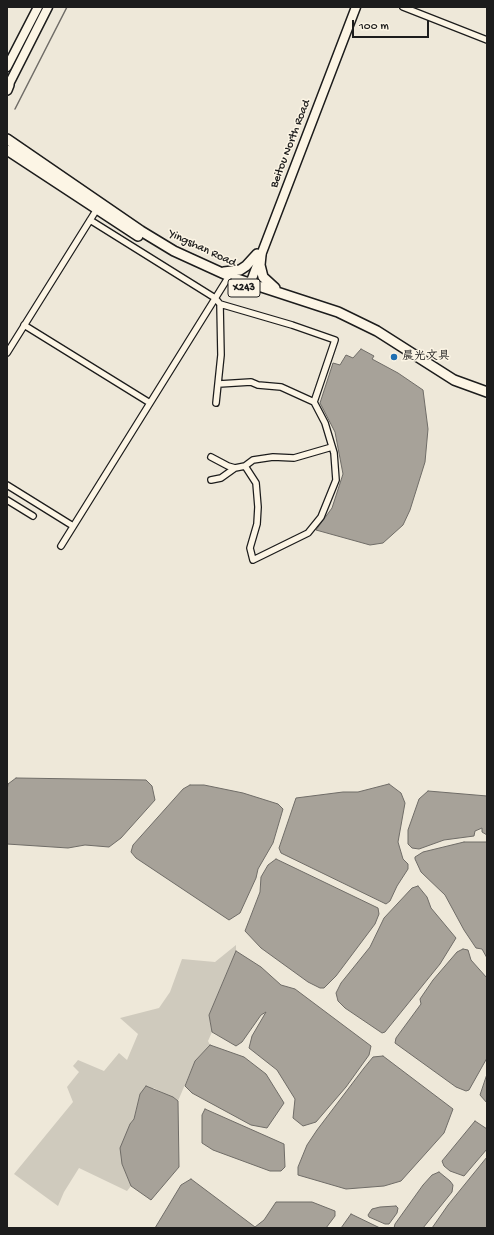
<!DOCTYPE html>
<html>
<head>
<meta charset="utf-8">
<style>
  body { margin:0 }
  #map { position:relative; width:494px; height:1235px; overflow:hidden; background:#eee8d9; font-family:"Gochi Hand",sans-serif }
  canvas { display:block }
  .frame { position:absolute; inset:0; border:8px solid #1c1c1c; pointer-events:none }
  .scale { position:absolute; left:352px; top:20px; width:77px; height:18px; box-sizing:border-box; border:2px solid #1c1c1c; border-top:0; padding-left:5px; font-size:12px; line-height:14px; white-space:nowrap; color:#1c1c1c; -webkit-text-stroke:3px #fcf5e5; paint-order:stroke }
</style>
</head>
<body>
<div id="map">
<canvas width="494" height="1235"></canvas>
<div class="frame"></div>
<div class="scale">100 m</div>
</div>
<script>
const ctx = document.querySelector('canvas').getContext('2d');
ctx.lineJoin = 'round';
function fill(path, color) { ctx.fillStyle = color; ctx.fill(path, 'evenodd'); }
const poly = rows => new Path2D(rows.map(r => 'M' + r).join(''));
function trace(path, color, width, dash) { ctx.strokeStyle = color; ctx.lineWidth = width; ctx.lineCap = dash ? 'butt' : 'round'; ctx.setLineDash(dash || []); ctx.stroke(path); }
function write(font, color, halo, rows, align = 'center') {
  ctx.font = font + ' "Gochi Hand","LXGW WenKai TC",sans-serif'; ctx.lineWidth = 3; ctx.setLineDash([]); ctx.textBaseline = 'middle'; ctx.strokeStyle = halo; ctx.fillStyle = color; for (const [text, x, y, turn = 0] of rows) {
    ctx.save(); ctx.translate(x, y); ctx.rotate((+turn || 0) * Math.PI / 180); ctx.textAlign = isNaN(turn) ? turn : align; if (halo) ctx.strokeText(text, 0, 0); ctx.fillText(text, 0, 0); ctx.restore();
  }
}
fill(poly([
  [236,945,236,951,209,1015,212,1032,208,1041,210,1045,195,1061,178,1101,154,1088,140,1094,134,1119,130,1124,122,1164,131,1186,127,1191,79,1168,64,1192,58,1206,14,1174,73,1102,67,1087,79,1072,73,1066,78,1060,104,1071,119,1053,127,1060,138,1034,120,1018,159,1008,170,992,182,959,215,962]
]), '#cfcabd');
const water = poly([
  [361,349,374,356,372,359,398,373,423,390,428,429,425,462,410,510,403,525,383,543,370,545,316,530,332,508,343,474,335,432,320,403,333,363,340,365,346,355,353,358,361,349],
  [16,778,146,780,152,786,155,800,121,838,109,847,85,845,68,848,7,844,7,791,8,784,16,778],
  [389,784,401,793,405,803,398,842,403,859,408,864,408,869,397,886,390,901,386,904,281,853,279,848,296,798,343,792,358,792,389,784],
  [190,785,204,785,243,793,278,804,283,809,273,843,258,869,256,878,240,913,229,920,136,858,131,852,133,845,183,789,190,785],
  [428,791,487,796,487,835,482,832,482,828,475,831,474,836,444,840,419,849,412,848,408,844,408,830,419,799,428,791],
  [464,842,487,842,487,958,482,949,476,948,464,930,445,895,421,872,415,859,415,857,423,852,464,842],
  [276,859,378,908,379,914,375,924,336,976,324,988,320,988,308,982,261,948,245,931,260,892,261,877,268,865,276,859],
  [418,886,427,897,431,908,456,938,440,964,385,1032,382,1033,345,1008,338,1001,336,993,341,983,370,947,384,918,412,888,418,886],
  [463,949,468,950,471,960,487,978,487,1058,469,1090,466,1091,456,1087,395,1043,396,1038,421,1004,420,999,433,980,457,952,463,949],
  [236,951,261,967,281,985,295,989,371,1046,369,1055,346,1087,316,1122,303,1126,293,1118,295,1099,277,1070,249,1048,252,1036,266,1012,261,1015,242,1042,236,1046,212,1032,209,1015,236,951],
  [210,1045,244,1057,266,1074,284,1103,267,1128,251,1125,192,1093,185,1086,195,1061,210,1045],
  [383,1056,453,1109,444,1133,401,1181,384,1186,346,1189,298,1175,298,1167,307,1145,317,1130,364,1068,373,1057,383,1056],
  [487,1074,487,1103,480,1095,487,1074],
  [146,1086,173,1097,178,1101,179,1167,151,1200,131,1186,122,1164,120,1148,130,1124,134,1119,140,1094,146,1086],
  [205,1109,284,1144,285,1167,281,1171,270,1171,213,1150,202,1143,202,1115,205,1109],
  [475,1121,487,1129,487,1149,464,1176,450,1171,444,1166,442,1161,475,1121],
  [487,1157,487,1228,432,1228,448,1205,487,1157],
  [439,1172,450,1181,453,1185,452,1192,423,1228,394,1228,395,1224,423,1185,432,1175,439,1172],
  [191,1179,255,1227,264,1220,276,1202,312,1202,335,1211,335,1216,326,1228,155,1228,181,1185,191,1179],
  [396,1206,398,1208,397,1213,389,1224,385,1224,369,1217,368,1215,372,1209,380,1207,396,1206],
  [351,1214,380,1228,341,1228,351,1214]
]);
fill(water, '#a7a299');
trace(water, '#6f6c67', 1);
trace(poly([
  [15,109,67,7]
]), '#6f6c67', 1.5);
const street = poly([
  [403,7,487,40],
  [90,220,215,298,220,304,221,355,216,403],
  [220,304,292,325,335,340,314,402],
  [24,325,150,403],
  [7,353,97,209],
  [211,457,228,466,235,468],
  [245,466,253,460,273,457,294,458,332,447],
  [211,480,221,478,235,468,245,466,256,483,258,507,257,524,250,548,253,560,308,533,321,517,336,480,334,453,325,423,314,402,281,387,258,385,251,382,219,384],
  [7,485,73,526],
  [7,500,33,516],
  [61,546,226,281]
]);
const secondary = poly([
  [7,67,38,7],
  [7,88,48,7],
  [248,289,356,7]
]);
const primary = poly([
  [7,90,9,85],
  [7,139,141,231,174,251,231,277,338,312,377,331,454,380,487,392],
  [7,150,138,236],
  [261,255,260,265,263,277,275,288],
  [224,272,240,270,246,266,257,254]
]);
trace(street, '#1c1c1c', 8);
trace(secondary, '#1c1c1c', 11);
trace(primary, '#1c1c1c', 12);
trace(street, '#fcf5e5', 5.5);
trace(secondary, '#fcf5e5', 8);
trace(primary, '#fcf5e5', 9);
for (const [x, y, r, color] of [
  [394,357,4,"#1f6fb2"]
]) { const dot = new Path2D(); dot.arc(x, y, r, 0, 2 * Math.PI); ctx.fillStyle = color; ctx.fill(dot); trace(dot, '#fcf5e5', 1.5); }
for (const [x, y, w] of [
  [244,288,32]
]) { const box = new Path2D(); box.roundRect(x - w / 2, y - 9, w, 18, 3); ctx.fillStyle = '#fcf5e5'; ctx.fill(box); trace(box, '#1c1c1c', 1); }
write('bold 11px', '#1c1c1c', null, [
  ["X243",244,288]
]);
write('12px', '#1c1c1c', '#fcf5e5', [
  ["Beitou North Road",291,144,-69],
  ["Yingshan Road",202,249,25]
]);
write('12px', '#1c1c1c', '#fcf5e5', [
  ["晨光文具",402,357]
], 'left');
</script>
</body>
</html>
